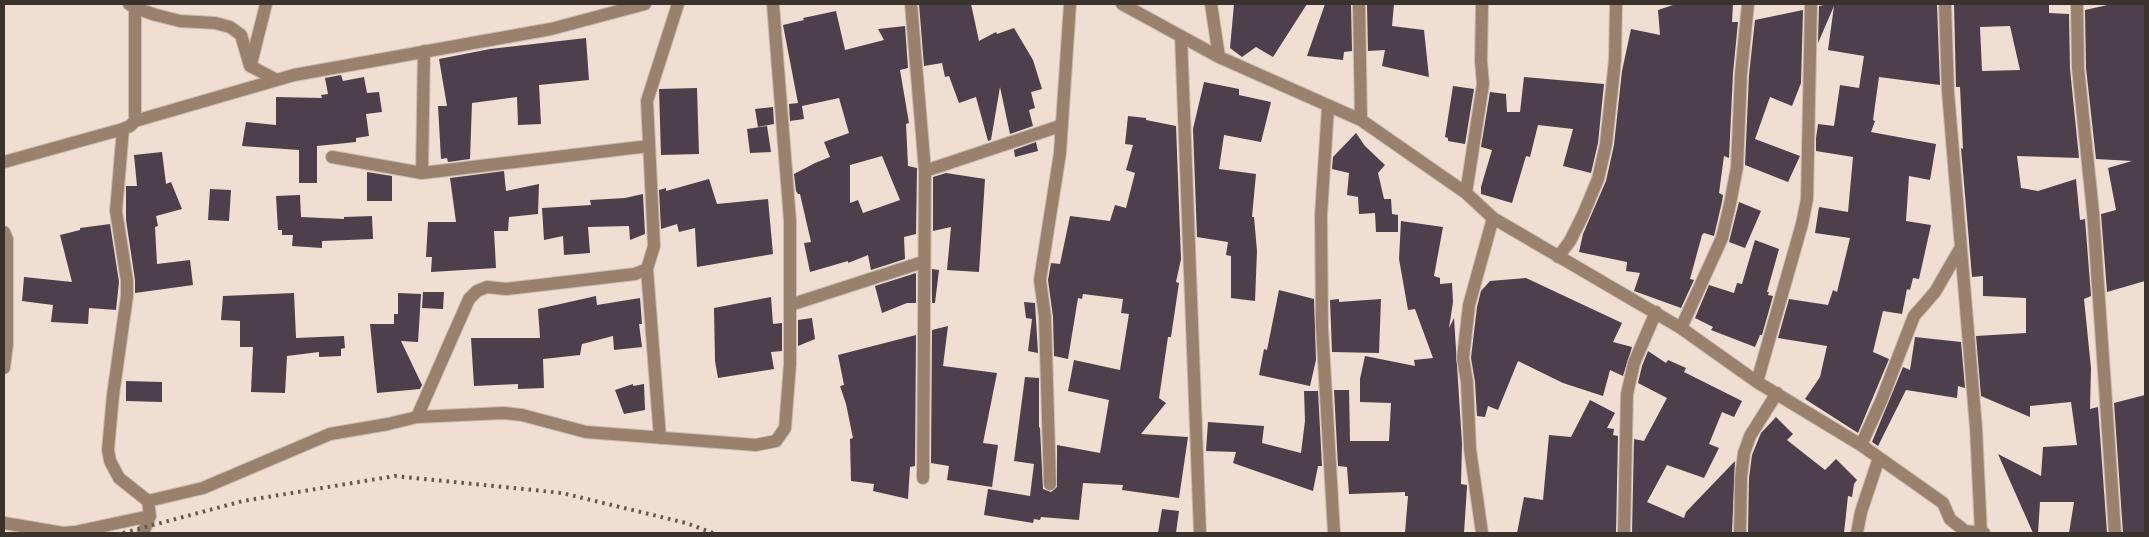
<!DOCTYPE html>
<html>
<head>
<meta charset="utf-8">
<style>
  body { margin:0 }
  #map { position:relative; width:2149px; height:537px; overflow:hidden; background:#efded1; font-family:"Titillium Web",sans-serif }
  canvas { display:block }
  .frame { position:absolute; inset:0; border:5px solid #39322d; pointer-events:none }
</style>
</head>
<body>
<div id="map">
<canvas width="2149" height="537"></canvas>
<div class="frame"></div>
</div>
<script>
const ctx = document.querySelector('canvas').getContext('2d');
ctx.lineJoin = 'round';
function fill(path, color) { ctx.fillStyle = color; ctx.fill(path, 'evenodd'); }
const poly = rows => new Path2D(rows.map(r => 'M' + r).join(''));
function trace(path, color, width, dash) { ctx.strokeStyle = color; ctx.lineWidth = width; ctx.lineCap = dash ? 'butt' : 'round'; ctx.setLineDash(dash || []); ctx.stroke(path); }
fill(poly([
  [919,4,971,4,979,41,996,32,997,34,1014,28,1033,60,1042,89,1031,92,1035,108,1029,110,1033,126,1010,134,1000,87,991,140,988,141,976,97,959,103,949,76,945,77,942,63,924,66],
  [1234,4,1307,4,1273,57,1256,47,1242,57,1230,48],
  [1325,4,1351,4,1352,51,1344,52,1343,60,1307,56],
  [1367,4,1394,4,1392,26,1424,30,1429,77,1382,66,1385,50,1368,51],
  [1676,4,1733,4,1732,22,1738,22,1733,73,1729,158,1724,156,1719,193,1723,195,1722,202,1714,236,1704,233,1702,235,1690,279,1694,280,1681,308,1634,291,1640,273,1626,271,1627,262,1579,252,1583,234,1606,181,1614,145,1622,71,1631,29,1660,35,1658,10],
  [1829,4,1937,5,1940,85,1879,77,1873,120,1875,121,1871,132,1936,144,1930,180,1909,176,1906,221,1931,225,1919,279,1913,278,1910,290,1907,289,1902,314,1883,311,1873,352,1889,359,1858,433,1805,399,1820,377,1827,346,1778,338,1789,299,1828,305,1833,290,1837,292,1850,238,1815,233,1819,207,1848,212,1853,157,1816,151,1816,138,1818,124,1834,126,1840,85,1859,88,1864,56,1828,50,1834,6,1818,43,1819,6],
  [1954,4,2049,4,2049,13,2069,14,2070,69,2079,158,2017,156,2021,188,2038,191,2076,179,2080,220,2085,219,2091,296,2084,299,2091,368,2090,409,2098,407,2107,533,2069,533,2074,502,2040,502,2038,533,2033,533,1998,454,2041,476,2043,447,2077,445,2071,402,2030,406,2030,417,1981,396,1976,336,2026,333,2026,298,1983,296,1983,276,1972,277,1961,148,1963,149,1960,87,1956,87],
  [2010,26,2020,70,1982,71,1980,27],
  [2112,4,2145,4,2145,281,2107,292,2101,214,2116,210,2108,168,2132,161,2096,159,2086,68,2085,10],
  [1803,10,1801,83,1792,106,1770,97,1755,139,1800,156,1788,182,1745,165,1749,75,1755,20],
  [836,11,845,50,884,40,878,29,905,26,908,68,900,70,909,123,906,124,908,166,917,168,916,234,904,237,905,259,871,270,868,255,848,263,848,261,810,272,804,243,811,242,800,194,798,194,796,191,794,174,815,163,830,157,824,142,849,133,839,98,802,106,804,119,790,121,789,104,798,103,783,25,804,20,803,18],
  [882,156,900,200,863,213,858,200,850,203,850,165],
  [586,38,589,80,539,85,541,124,518,125,517,97,472,103,470,159,448,162,447,158,441,159,438,106,447,106,439,59,490,49],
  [341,75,343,81,364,77,367,93,379,92,382,112,366,114,369,136,356,138,356,142,317,146,317,183,299,183,299,150,242,146,246,122,276,125,276,97,322,98,321,95,328,94,325,78],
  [1524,77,1604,84,1598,143,1591,173,1563,166,1573,129,1538,125,1530,157,1526,156,1512,203,1481,194,1481,187,1492,150,1481,147,1490,92,1506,94,1507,112,1520,112],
  [1204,82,1239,89,1239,95,1271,102,1261,142,1224,135,1219,169,1256,174,1252,217,1254,217,1257,251,1255,301,1231,298,1231,256,1226,255,1228,242,1197,237,1193,129],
  [1453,86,1474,89,1465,144,1448,141,1448,138,1445,137],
  [697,88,699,154,661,155,659,89],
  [773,107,774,124,758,127,755,109],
  [1128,116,1146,118,1146,120,1176,126,1181,259,1176,282,1179,283,1171,337,1168,337,1159,398,1166,403,1141,434,1188,437,1179,498,1122,490,1123,485,1083,483,1079,520,1041,517,1040,520,1034,519,1033,523,984,515,988,489,1030,496,1034,464,1014,461,1025,377,1039,378,1039,427,1040,428,1043,489,1051,492,1057,487,1057,445,1100,453,1109,400,1068,391,1074,360,1120,370,1129,314,1121,313,1123,299,1083,294,1082,299,1078,298,1068,359,1054,356,1053,317,1048,280,1051,263,1060,264,1070,216,1110,221,1115,205,1126,208,1135,173,1126,170,1133,145,1125,144],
  [767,126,771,152,750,153,747,129],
  [1356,133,1365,146,1385,165,1378,173,1384,199,1391,199,1392,214,1398,215,1398,232,1376,232,1375,213,1359,214,1358,197,1347,195,1349,173,1332,169,1333,157],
  [1036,142,1038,151,1015,157,1014,150],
  [162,152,166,184,171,182,182,209,156,216,158,226,155,227,157,264,190,260,193,285,135,293,135,280,126,220,126,186,137,186,134,155],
  [504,171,506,191,539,184,538,214,509,217,508,231,494,231,496,268,431,272,432,257,426,257,428,222,456,222,450,178],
  [367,172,392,176,392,201,367,201],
  [946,173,985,179,979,272,947,270,951,227,933,231,933,177],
  [709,179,717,204,768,199,773,254,697,267,695,228,679,232,677,224,661,229,659,190,666,188,666,191],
  [210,189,231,190,229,221,208,220],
  [643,194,645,234,630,240,629,226,588,227,590,253,564,255,563,236,544,240,542,208,591,205,590,200,625,198],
  [300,195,301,217,344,219,344,217,372,216,373,239,322,241,322,248,292,246,293,235,282,235,282,230,278,230,276,196],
  [1739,202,1761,211,1745,248,1729,242],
  [1401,221,1443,227,1434,276,1440,278,1440,284,1452,283,1453,302,1449,328,1454,318,1462,444,1461,484,1467,485,1467,487,1464,533,1405,533,1408,496,1405,496,1405,492,1349,494,1347,467,1338,466,1334,390,1349,390,1350,441,1389,441,1391,403,1360,402,1360,379,1365,356,1415,366,1414,360,1433,358,1415,309,1408,310,1399,259],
  [110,224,119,282,116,310,89,308,88,324,51,322,53,305,22,301,24,277,72,282,60,235,80,230,80,228],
  [1755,240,1779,249,1767,292,1769,292,1768,295,1773,296,1762,335,1760,335,1755,347,1711,330,1713,327,1695,318,1709,285,1734,293,1737,283,1742,284],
  [932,269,939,270,935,303,932,303],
  [916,273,916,303,907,303,882,313,875,286],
  [1526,278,1622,323,1613,342,1632,347,1623,376,1610,370,1603,396,1563,383,1518,361,1498,410,1488,406,1485,417,1477,416,1475,382,1471,358,1477,307,1481,291,1490,281],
  [1279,290,1314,299,1316,360,1310,386,1259,375,1264,349,1267,350],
  [423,292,444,292,443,309,422,308],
  [294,293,296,338,344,336,345,348,341,349,341,356,319,357,319,352,287,356,285,393,251,392,253,347,240,347,240,321,221,320,223,296],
  [398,293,421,294,418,342,401,341,422,385,420,389,377,393,370,324,394,324,394,314,398,314],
  [596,296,597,305,640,298,642,324,639,324,642,347,614,350,613,336,582,344,580,355,543,359,544,388,518,389,518,384,474,386,471,338,540,338,538,309],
  [771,297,773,324,782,323,782,351,771,352,774,369,718,378,715,361,714,308],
  [1339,299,1339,302,1381,299,1379,353,1332,352,1330,300],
  [1024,302,1035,303,1038,353,1028,351,1032,319,1026,318],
  [812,318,815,339,798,346,798,320],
  [948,326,943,366,997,373,983,443,998,445,992,487,947,480,949,466,931,463,932,330],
  [916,335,915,466,910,467,908,499,873,491,874,484,851,481,850,439,853,438,846,404,840,386,844,385,838,355],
  [1915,337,1961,342,1965,388,1958,386,1957,398,1906,390,1878,446,1872,442,1903,367,1910,370],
  [1648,351,1666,363,1668,360,1686,368,1684,372,1742,401,1734,417,1722,412,1709,444,1719,448,1704,478,1667,465,1647,502,1684,518,1686,512,1735,461,1732,533,1632,533,1634,439,1644,441,1667,398,1638,383,1642,366],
  [126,381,162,382,162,402,126,401],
  [633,384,633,386,644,384,645,410,624,414,615,390],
  [1304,391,1318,391,1322,466,1318,466,1313,491,1233,463,1236,452,1206,451,1208,422,1264,426,1262,443,1301,453,1305,421],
  [2145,395,2145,533,2123,533,2114,403],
  [1590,400,1615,413,1607,428,1614,429,1613,435,1618,436,1616,533,1517,533,1524,497,1543,500,1549,435,1571,437],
  [1776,417,1793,434,1787,440,1825,470,1836,459,1857,480,1854,484,1852,497,1848,496,1844,533,1748,533,1749,478,1752,455,1761,433],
  [1162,509,1179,511,1176,533,1158,533]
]), '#4d404c');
const minor = poly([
  [129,4,135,8,156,15,180,21,215,23,230,27,241,35,250,66,277,80],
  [911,4,925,171,923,478],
  [1122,4,1219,57,1361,120,1466,193,1493,218,1681,328,1757,382,1861,445,1943,503,1950,519,1965,531,1984,533],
  [1211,4,1219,57],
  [1359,4,1361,120],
  [1945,4,1948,92,1976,428,1981,533],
  [2077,4,2078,68,2093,212,2115,533],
  [135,8,135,121],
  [1181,36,1200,533],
  [251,64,266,4],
  [1328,107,1321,215,1322,327,1334,533],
  [332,157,422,173,649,146],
  [4,162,123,129],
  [925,171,1060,126],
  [422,173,424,51],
  [1466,193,1483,84,1481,61,1482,4],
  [4,232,7,239,7,344,4,368],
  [1558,257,1570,241,1583,215,1598,179,1606,144,1615,60,1616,4],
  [647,269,660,438],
  [790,305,923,262],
  [1681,328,1722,238,1730,204,1737,167,1741,74,1748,4],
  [1757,382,1802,224,1807,199,1811,4],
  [417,417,469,299,477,291,487,287,506,289,635,274,647,269,654,246,647,101,678,4],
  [1861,445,1882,399,1914,316,1935,292,1961,247],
  [1050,484,1045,317,1040,280,1060,153,1070,4],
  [148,501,119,478,110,461,108,450,113,395,127,296,127,281,116,211,123,129,130,126,135,121,294,75,551,29,645,4],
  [4,523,63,533,75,532,150,516],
  [143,533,150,516,148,501,203,488,330,434,388,424,417,417,504,413,522,415,586,432,756,445,776,441,785,428,790,364,790,221,773,4],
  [1482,533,1470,449,1467,382,1463,358,1469,305,1493,218],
  [1624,533,1627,394,1634,363,1656,312],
  [1740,533,1741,477,1744,453,1750,436,1777,393],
  [1857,533,1861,512,1879,458]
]);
trace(minor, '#cbbcb0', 14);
trace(minor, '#99816d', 12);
trace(poly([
  [123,533,243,501,395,476,562,493,686,523,713,533]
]), '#605750', 4, [2.5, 5]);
</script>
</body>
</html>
